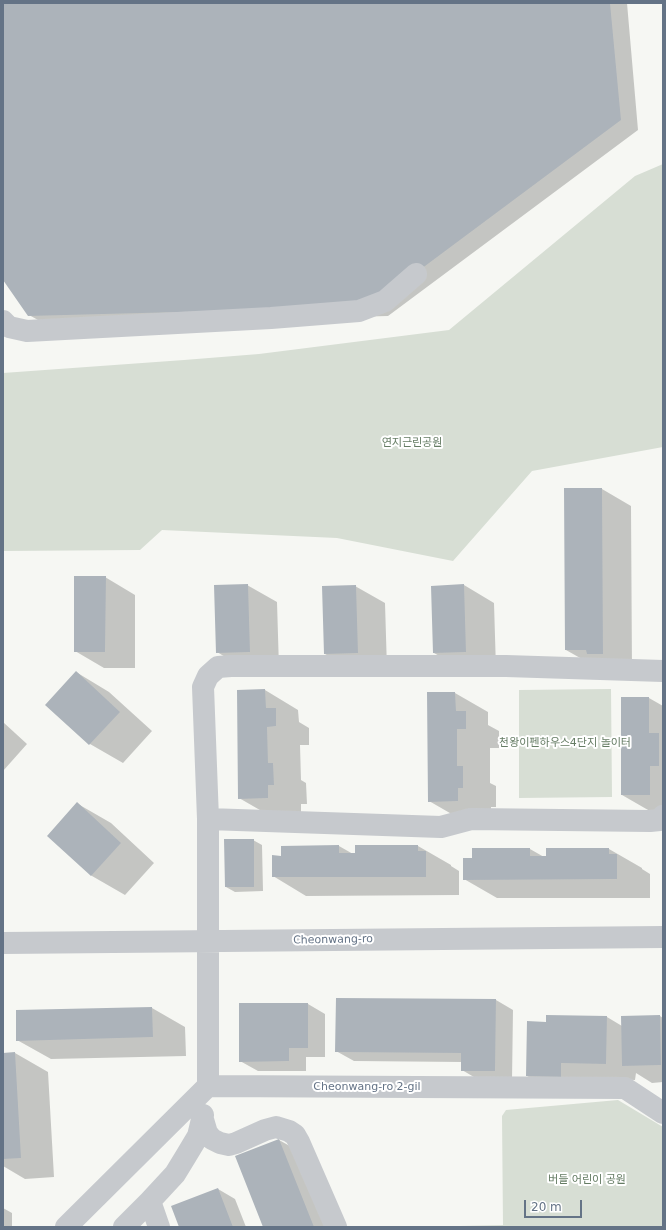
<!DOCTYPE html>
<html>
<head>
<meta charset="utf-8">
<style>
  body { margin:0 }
  #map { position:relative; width:666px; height:1230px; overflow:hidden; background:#f6f7f3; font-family:"DejaVu Sans",sans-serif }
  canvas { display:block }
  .frame { position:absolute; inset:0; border:4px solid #647386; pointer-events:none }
  .scale { position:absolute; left:524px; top:1200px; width:58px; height:18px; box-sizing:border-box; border:2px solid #647386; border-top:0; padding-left:5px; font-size:12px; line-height:14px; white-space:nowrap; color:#647386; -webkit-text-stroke:3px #fff; paint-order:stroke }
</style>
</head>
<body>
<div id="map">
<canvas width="666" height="1230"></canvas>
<div class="frame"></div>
<div class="scale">20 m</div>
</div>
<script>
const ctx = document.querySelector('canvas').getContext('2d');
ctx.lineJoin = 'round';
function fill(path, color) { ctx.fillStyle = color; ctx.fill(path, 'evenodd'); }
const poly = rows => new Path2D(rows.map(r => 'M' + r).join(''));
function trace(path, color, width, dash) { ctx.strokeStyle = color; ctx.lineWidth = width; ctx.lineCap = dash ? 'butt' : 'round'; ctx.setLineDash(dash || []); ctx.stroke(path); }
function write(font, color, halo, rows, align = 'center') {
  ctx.font = font + ' "DejaVu Sans","Noto Sans KR",sans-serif'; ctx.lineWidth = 4; ctx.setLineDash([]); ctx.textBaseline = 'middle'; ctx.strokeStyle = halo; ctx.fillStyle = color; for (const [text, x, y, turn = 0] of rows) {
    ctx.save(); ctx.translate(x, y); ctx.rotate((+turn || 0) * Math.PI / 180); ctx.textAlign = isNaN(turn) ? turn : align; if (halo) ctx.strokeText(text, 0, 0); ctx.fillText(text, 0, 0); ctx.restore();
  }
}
fill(poly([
  [663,164,663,447,532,471,453,561,337,538,162,530,140,550,3,551,3,373,184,360,259,354,449,330,635,176],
  [611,689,612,797,519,798,519,690],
  [618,1100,663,1127,663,1227,416,1227,503,1225,502,1116,506,1110]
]), '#d7ded4');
fill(poly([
  [3,3,627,3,638,130,388,316,47,325,29,315,3,278],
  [602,489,631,506,632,671,596,667,566,650],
  [105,577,135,595,135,668,104,668,75,651],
  [247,585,277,602,279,668,247,670,217,652],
  [464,585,494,603,496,669,464,670,434,653,432,587],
  [355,586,385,603,387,669,355,671,325,654],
  [76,672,109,692,152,731,123,763,90,744],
  [265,690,298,710,299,722,309,728,309,745,300,745,301,780,306,783,307,804,301,804,301,817,272,817,239,798,238,691],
  [428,693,455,693,488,712,488,725,499,731,499,748,490,748,490,783,496,786,496,807,491,807,491,820,462,820,429,801],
  [649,698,663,706,663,814,655,814,622,795],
  [3,722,27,744,3,771],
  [78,804,111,823,154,863,125,895,92,876,48,836],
  [253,840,262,845,263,891,235,892,226,887],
  [339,846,353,854,418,846,451,865,451,866,459,871,459,895,306,896,273,876,282,857,282,847],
  [473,849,530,849,544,857,609,849,642,868,642,869,650,874,650,898,497,898,464,879,473,859],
  [496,1000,513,1010,512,1081,479,1080,462,1070,462,1062,354,1061,336,1051],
  [308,1004,325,1014,325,1057,306,1057,306,1071,258,1071,240,1061],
  [152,1008,185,1027,186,1056,51,1059,17,1040,17,1011],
  [660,1016,663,1018,663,1082,652,1083,636,1073,635,1080,591,1079,557,1093,527,1076,547,1023,607,1017,622,1026],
  [15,1053,48,1072,54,1177,25,1179,3,1166,3,1054],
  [279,1140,297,1150,327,1227,265,1227],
  [218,1189,235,1199,246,1227,180,1227],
  [3,1208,12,1213,12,1227,3,1227]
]), '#0003');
fill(poly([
  [3,3,610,3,621,120,370,307,28,316,3,280],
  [564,488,602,488,603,654,587,654,586,650,565,650],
  [74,576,106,576,105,652,74,652],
  [248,584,250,652,216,653,214,585],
  [464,584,466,652,433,653,431,586],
  [356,585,358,653,324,654,322,586],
  [76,671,120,712,89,745,45,705],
  [265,689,266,708,276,708,276,726,267,727,268,763,273,763,274,785,268,785,268,798,238,799,237,690],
  [427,692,455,692,456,711,466,711,466,729,457,729,457,766,463,766,463,788,458,788,458,801,428,802],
  [621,697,649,697,649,733,659,733,659,766,650,766,650,795,621,795],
  [77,802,121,843,91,876,47,836],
  [224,839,254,839,254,887,225,887],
  [339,845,339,853,355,853,355,845,418,845,418,851,426,851,426,877,272,877,272,855,281,856,281,846],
  [472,848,530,848,530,856,546,856,546,848,609,848,609,854,617,854,617,879,463,880,463,858,472,858],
  [336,998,496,999,495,1071,461,1071,461,1053,335,1052],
  [239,1003,308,1003,308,1048,289,1048,289,1061,239,1062],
  [152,1007,153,1037,16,1041,16,1010],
  [546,1015,607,1016,606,1064,561,1063,561,1077,526,1076,527,1021,546,1022],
  [660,1015,661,1065,622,1066,621,1016],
  [15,1052,21,1158,3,1159,3,1053],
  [279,1139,314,1227,263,1227,235,1156],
  [218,1188,233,1227,179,1227,171,1206]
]), '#acb3ba');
trace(poly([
  [3,321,9,327,27,331,271,318,359,311,385,301,416,274],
  [663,671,506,666,231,666,218,667,208,676,203,687,208,819,208,1086,625,1088,663,1113],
  [208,819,441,827,471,819,650,821,660,820,663,816],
  [3,943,663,937],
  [202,1116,207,1133,212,1139,220,1143,229,1145,236,1143,265,1130,276,1127,289,1131,295,1135,299,1142,336,1227],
  [66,1227,208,1086],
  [124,1227,150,1201],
  [159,1227,150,1201,175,1174,186,1156,198,1136,203,1115]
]), '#c6c9cd', 22);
write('11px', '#657c64', '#fff', [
  ["연지근린공원",412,443],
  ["천왕이펜하우스4단지 놀이터",565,743],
  ["버들 어린이 공원",587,1180]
]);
write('11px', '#647386', '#fff', [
  ["Cheonwang-ro",333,940,-1],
  ["Cheonwang-ro 2-gil",367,1087]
]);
</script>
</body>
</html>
